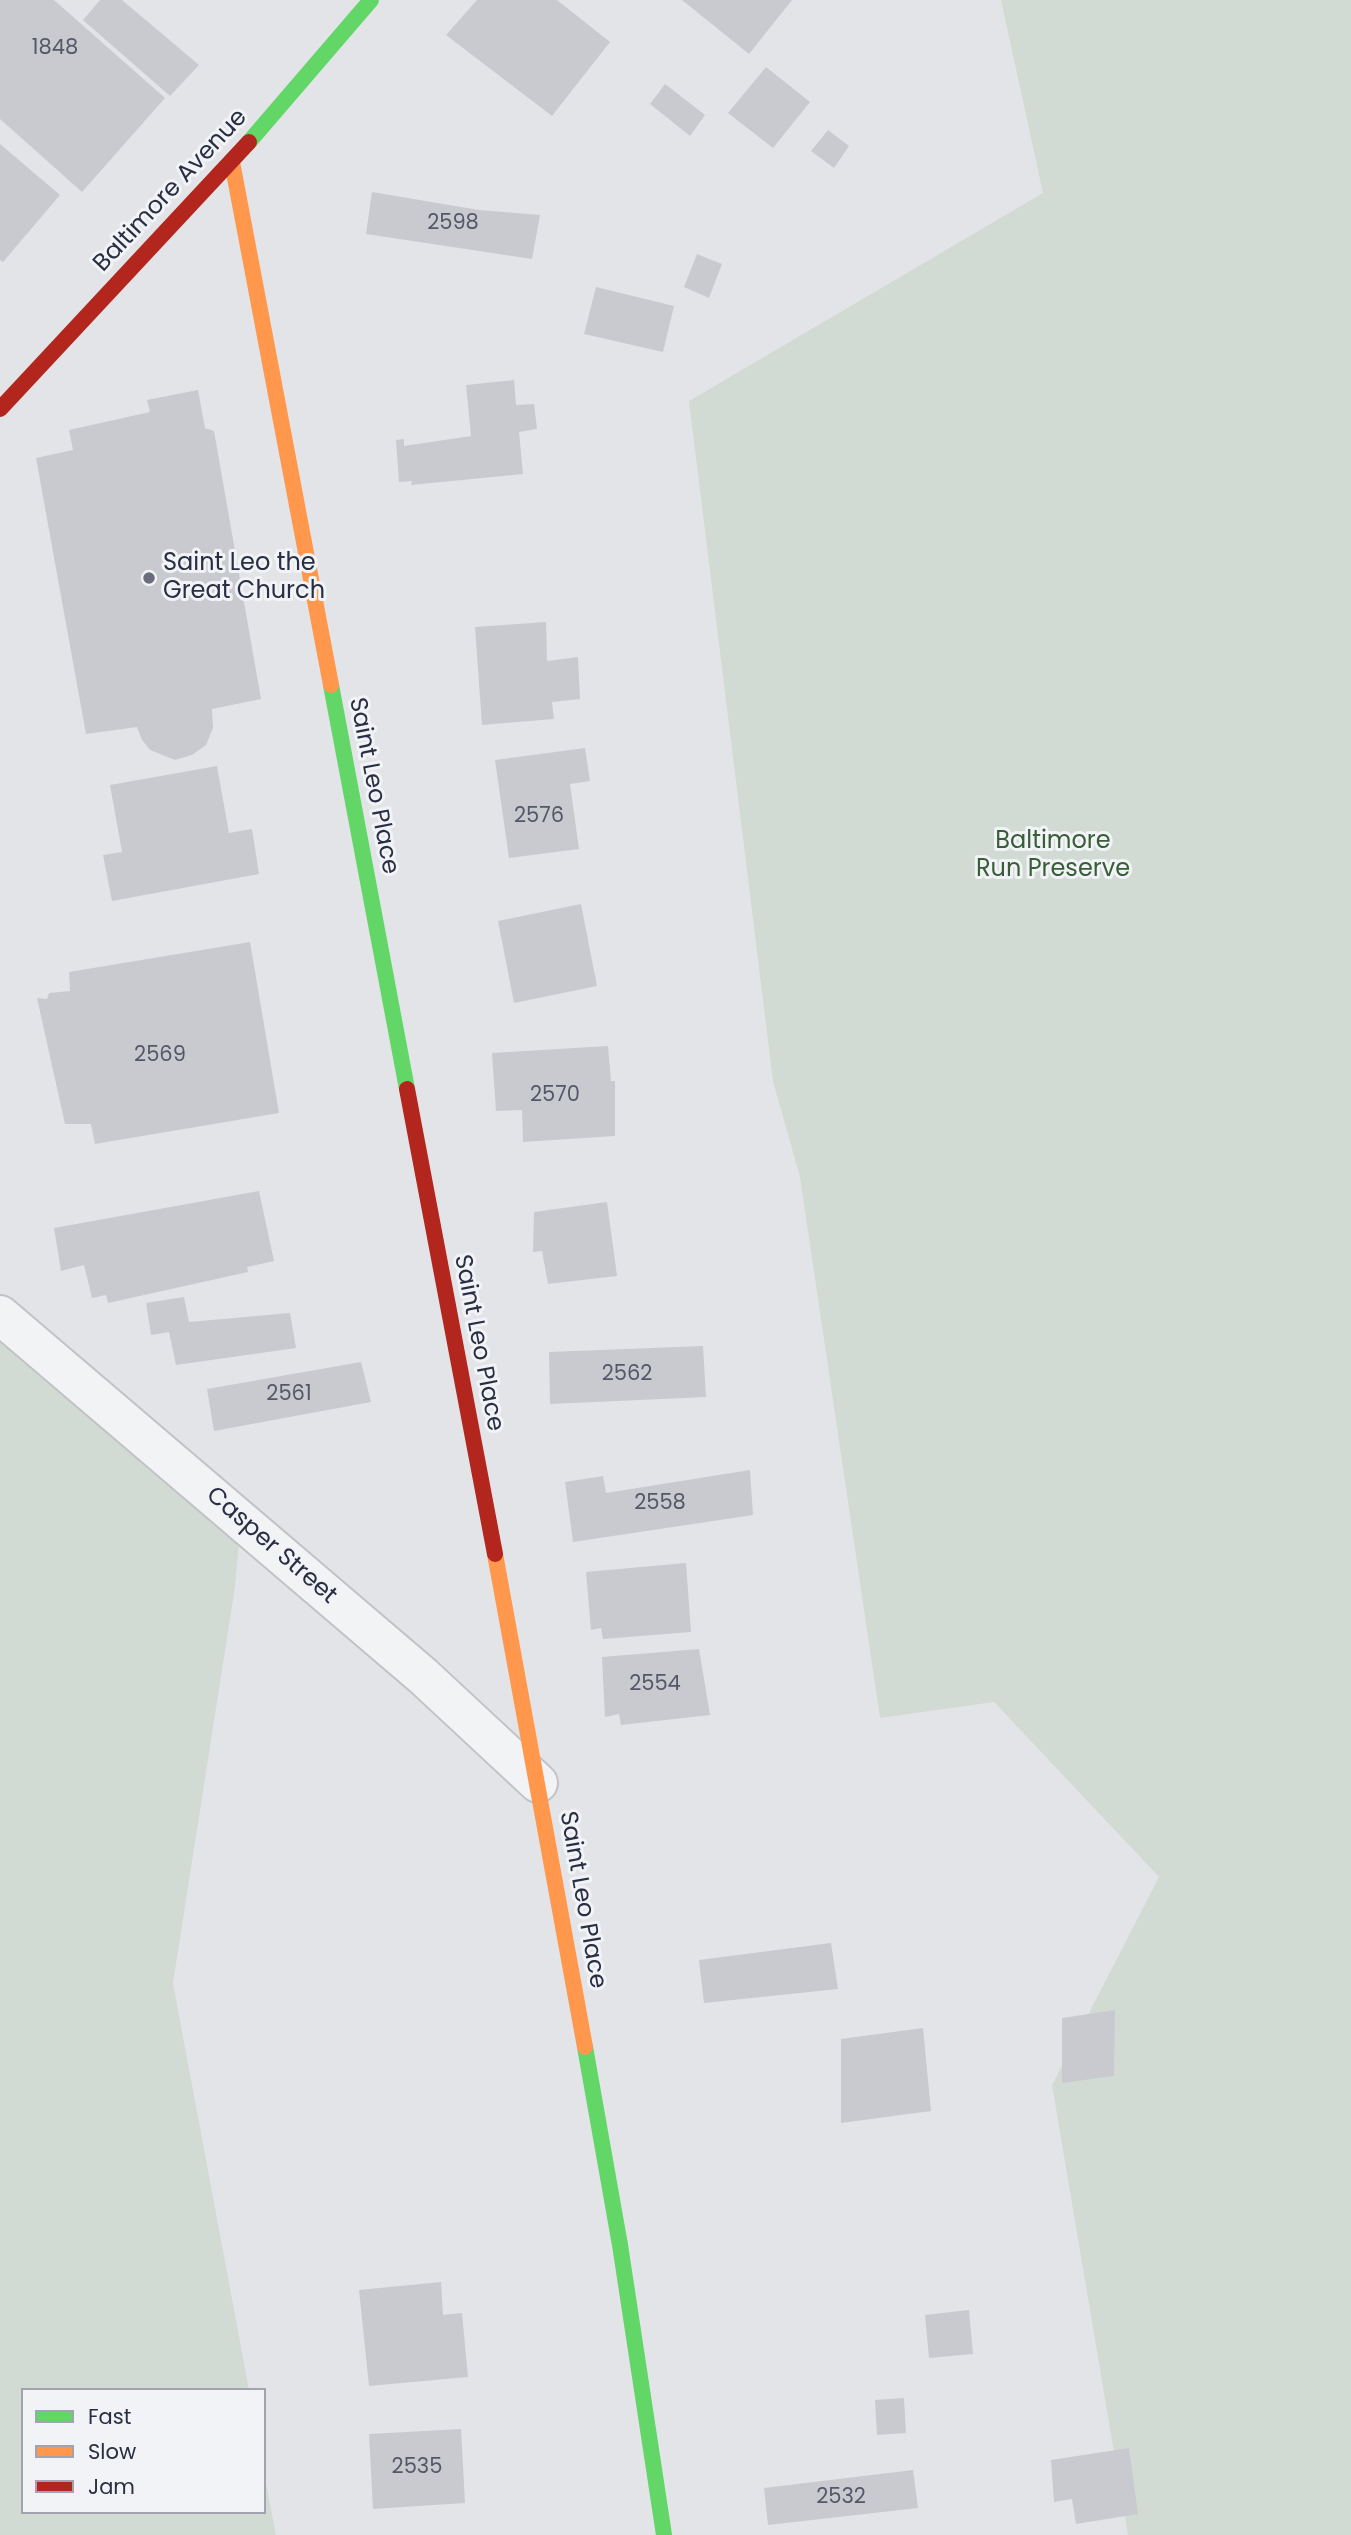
<!DOCTYPE html>
<html>
<head>
<meta charset="utf-8">
<style>
  body { margin:0 }
  #map { position:relative; width:1351px; height:2535px; overflow:hidden; background:#e3e4e8; font-family:Poppins,sans-serif }
  canvas { display:block }
  .legend { position:absolute; left:21px; top:2388px; width:245px; height:126px; box-sizing:border-box; background:#f1f3f7; border:2px solid #a1a4af; margin:0; padding:9px 12px; list-style:none; font-size:21px; color:#292e42 }
  .legend li { display:flex; align-items:center; gap:14px; height:35px }
  .legend b { width:35px; border:2px solid #a1a4af }
</style>
</head>
<body>
<div id="map">
<canvas width="1351" height="2535"></canvas>
<ul class="legend">
<li><b style="height:9px;background:#63d668"></b>Fast</li>
<li><b style="height:9px;background:#ff974d"></b>Slow</li>
<li><b style="height:9px;background:#b3261e"></b>Jam</li>
</ul>
</div>
<script>
const ctx = document.querySelector('canvas').getContext('2d');
ctx.lineJoin = 'round';
function fill(path, color) { ctx.fillStyle = color; ctx.fill(path, 'evenodd'); }
const poly = rows => new Path2D(rows.map(r => 'M' + r).join(''));
function trace(path, color, width, dash) { ctx.strokeStyle = color; ctx.lineWidth = width; ctx.lineCap = dash ? 'butt' : 'round'; ctx.setLineDash(dash || []); ctx.stroke(path); }
function write(font, color, halo, rows, align = 'center') {
  ctx.font = font + ' Poppins,sans-serif'; ctx.lineWidth = 6; ctx.setLineDash([]); ctx.textBaseline = 'middle'; ctx.strokeStyle = halo; ctx.fillStyle = color; for (const [text, x, y, turn = 0] of rows) {
    ctx.save(); ctx.translate(x, y); ctx.rotate((+turn || 0) * Math.PI / 180); ctx.textAlign = isNaN(turn) ? turn : align; if (halo) ctx.strokeText(text, 0, 0); ctx.fillText(text, 0, 0); ctx.restore();
  }
}
fill(poly([
  [1001,0,1351,0,1351,2535,1128,2535,1052,2085,1159,1877,994,1702,880,1718,800,1177,773,1081,689,401,1043,193],
  [0,1315,241,1521,235,1587,173,1983,249,2390,23,2390,23,2512,264,2512,264,2473,276,2535,0,2535]
]), '#d2dbd3');
fill(poly([
  [0,0,54,0,165,98,82,192,0,119],
  [100,0,122,0,199,65,170,96,83,20],
  [477,0,557,0,610,42,552,116,446,35],
  [682,0,792,0,749,54],
  [766,67,810,102,773,148,728,113],
  [665,84,705,115,690,136,650,104],
  [828,130,849,146,834,168,811,151],
  [0,144,60,195,3,262,0,260],
  [372,192,479,210,540,215,532,259,366,234],
  [697,254,722,264,709,298,684,287],
  [596,287,674,306,663,352,584,334],
  [514,380,516,405,534,404,537,429,519,432,523,474,411,485,412,481,399,482,396,440,404,439,404,446,471,436,466,385],
  [198,390,205,428,214,431,261,699,212,709,213,728,206,745,192,755,175,760,150,750,142,740,137,727,86,734,36,458,73,450,69,430,150,412,147,400],
  [546,622,547,661,578,657,580,699,552,702,554,719,482,725,475,627],
  [585,748,590,781,570,784,579,849,509,858,495,760],
  [217,766,229,833,252,829,259,874,112,901,103,855,122,852,110,785],
  [581,904,597,986,514,1003,498,921],
  [250,942,279,1113,95,1144,91,1124,65,1124,37,998,47,999,49,993,70,991,69,972],
  [608,1046,611,1081,615,1081,615,1136,523,1142,522,1110,496,1111,492,1053],
  [259,1191,274,1261,247,1267,248,1272,108,1303,106,1295,92,1298,84,1265,61,1271,54,1228],
  [607,1202,617,1276,548,1284,542,1251,533,1252,534,1212],
  [184,1297,189,1322,290,1313,296,1348,176,1365,169,1332,151,1335,146,1303],
  [703,1346,706,1397,550,1404,549,1352],
  [361,1362,371,1402,214,1431,207,1389],
  [750,1470,753,1515,573,1542,565,1482,603,1476,606,1493],
  [686,1563,691,1632,603,1639,601,1628,591,1630,586,1572],
  [699,1649,710,1715,621,1725,619,1714,605,1717,602,1657],
  [831,1943,838,1989,704,2003,699,1960],
  [1115,2010,1114,2076,1062,2083,1062,2018],
  [923,2028,931,2111,841,2123,841,2039],
  [441,2282,443,2315,462,2313,468,2377,369,2386,359,2290],
  [969,2310,973,2354,929,2358,925,2315],
  [904,2398,906,2433,877,2435,875,2400],
  [461,2429,465,2503,373,2509,369,2434],
  [1129,2448,1138,2514,1076,2524,1072,2499,1054,2502,1051,2460],
  [913,2470,918,2508,768,2525,764,2488]
]), '#c9cacf');
const street = poly([
  [0,1315,423,1676,538,1783]
]);
trace(street, '#c1c2c6', 42);
trace(street, '#f2f3f5', 38);
trace(poly([
  [249,142,371,0],
  [331,685,407,1089],
  [585,2047,620,2245,664,2535]
]), '#63d668', 16);
trace(poly([
  [232,162,331,685],
  [495,1554,585,2047]
]), '#ff974d', 16);
trace(poly([
  [0,409,249,142],
  [407,1089,495,1554]
]), '#b3261e', 16);
for (const [x, y, r, color] of [
  [149,578,7,"#6a6e7c"]
]) { const dot = new Path2D(); dot.arc(x, y, r, 0, 2 * Math.PI); ctx.fillStyle = color; ctx.fill(dot); trace(dot, '#f1f3f7', 2.5); }
write('21px', '#535767', null, [
  ["1848",55,49],
  ["2598",453,224],
  ["2576",539,817],
  ["2569",160,1056],
  ["2570",555,1096],
  ["2562",627,1375],
  ["2561",289,1395],
  ["2558",660,1504],
  ["2554",655,1685],
  ["2535",417,2468],
  ["2532",841,2498]
]);
write('24px', '#292e42', '#f1f3f7', [
  ["Baltimore Avenue",171,191,-47],
  ["Saint Leo Place",373,786,79],
  ["Saint Leo Place",478,1343,79],
  ["Casper Street",271,1546,41],
  ["Saint Leo Place",582,1900,80]
]);
write('24px', '#292e42', '#f1f3f7', [
  ["Saint Leo the",163,564],
  ["Great Church",163,592]
], 'left');
write('24px', '#385d37', '#f1f3f7', [
  ["Baltimore",1053,842],
  ["Run Preserve",1053,870]
]);
</script>
</body>
</html>
